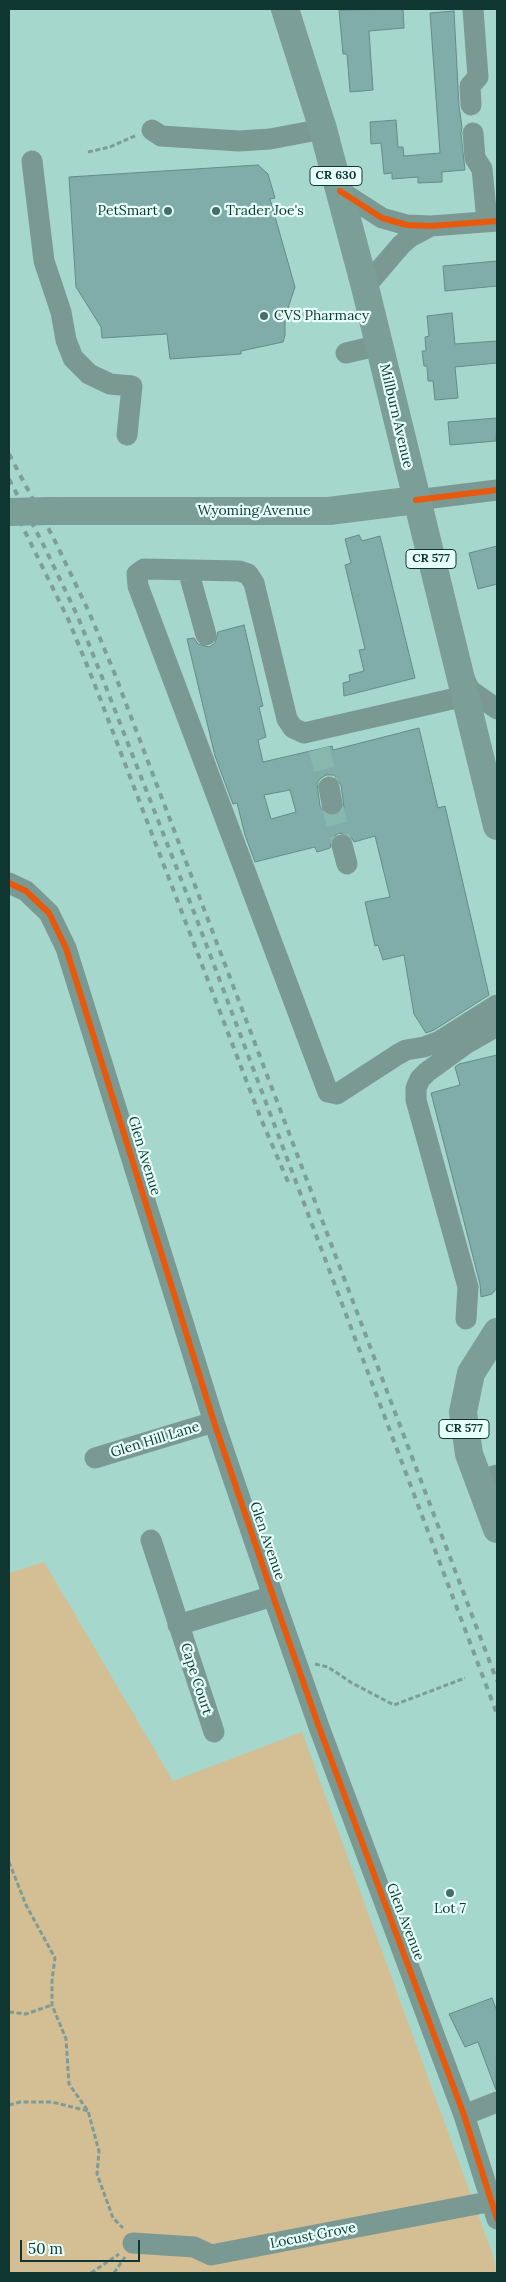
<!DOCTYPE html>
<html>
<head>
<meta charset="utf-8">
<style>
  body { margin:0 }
  #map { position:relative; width:506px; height:2282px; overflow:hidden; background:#a6d7cd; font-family:Lora,serif }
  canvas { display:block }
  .frame { position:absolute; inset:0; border:10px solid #0f3630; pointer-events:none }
  .scale { position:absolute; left:20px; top:2240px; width:120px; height:22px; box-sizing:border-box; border:2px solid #0f3630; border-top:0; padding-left:6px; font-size:15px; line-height:18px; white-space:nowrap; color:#0f3630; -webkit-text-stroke:4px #e6fff9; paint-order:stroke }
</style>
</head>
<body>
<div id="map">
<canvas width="506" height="2282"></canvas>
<div class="frame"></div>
<div class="scale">50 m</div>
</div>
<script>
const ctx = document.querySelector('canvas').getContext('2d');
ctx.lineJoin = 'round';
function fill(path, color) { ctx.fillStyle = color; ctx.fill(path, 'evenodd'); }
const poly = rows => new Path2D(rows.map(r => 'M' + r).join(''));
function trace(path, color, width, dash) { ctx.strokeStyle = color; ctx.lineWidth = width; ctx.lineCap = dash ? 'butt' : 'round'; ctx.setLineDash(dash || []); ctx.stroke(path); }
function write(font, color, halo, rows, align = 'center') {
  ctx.font = font + ' Lora,serif'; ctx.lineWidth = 4.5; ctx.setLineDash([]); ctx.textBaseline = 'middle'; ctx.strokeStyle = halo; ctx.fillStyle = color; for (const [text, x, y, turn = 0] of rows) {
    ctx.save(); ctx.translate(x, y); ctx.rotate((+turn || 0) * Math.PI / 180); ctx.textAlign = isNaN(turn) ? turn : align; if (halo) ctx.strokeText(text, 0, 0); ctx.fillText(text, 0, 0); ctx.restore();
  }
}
fill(poly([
  [44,1562,173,1781,302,1732,494,2258,496,2273,9,2273,9,1573]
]), '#d4be93');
const building = poly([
  [403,9,404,28,369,31,373,90,350,92,347,54,343,54,339,10,403,9],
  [454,11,459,106,462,127,461,134,465,170,442,172,442,182,418,183,418,177,392,179,392,173,384,174,381,143,371,144,370,122,396,120,398,147,403,147,404,156,440,153,430,13,454,11],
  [258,165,268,174,275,198,270,199,295,287,285,317,285,335,283,342,241,351,241,354,170,359,167,334,102,338,101,327,76,287,69,177,258,165],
  [497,261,497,286,445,291,443,266,497,261],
  [452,313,455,344,497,341,497,363,455,367,458,398,435,400,433,381,428,381,427,366,424,366,422,351,426,351,425,337,429,336,427,316,452,313],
  [497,418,496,441,450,445,448,422,497,418],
  [359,535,362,541,380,536,415,678,344,696,343,683,350,681,349,675,364,671,359,650,365,649,345,565,351,563,345,539,359,535],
  [497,546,497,584,478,589,469,553,497,546],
  [244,625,263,706,259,707,266,737,258,740,263,762,332,746,333,750,419,728,438,808,445,806,489,995,434,1030,426,1033,414,1014,404,955,383,960,378,945,375,946,365,902,390,897,375,836,354,842,350,836,339,833,333,837,330,848,317,852,315,847,255,862,245,835,237,803,233,804,215,756,187,639,194,638,198,644,209,647,215,643,218,632,244,625],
  [326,775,334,775,341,785,344,808,340,813,335,816,327,816,320,806,317,783,321,778,326,775],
  [290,790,296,812,271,819,264,795,290,790],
  [497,1055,497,1288,492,1294,481,1297,480,1284,431,1093,460,1085,455,1067,459,1064,497,1055],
  [492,1998,497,2011,496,2090,478,2042,465,2047,449,2014,492,1998]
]);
fill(building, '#80aca9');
trace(building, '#658b87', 1);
trace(poly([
  [319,749,329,787],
  [332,804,342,845]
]), '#88b7ae', 21, [21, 11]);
trace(poly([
  [88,152,110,147,137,135],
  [315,1664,328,1667,352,1683,394,1705,465,1678],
  [9,1862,26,1905,55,1958,52,1980,52,2005,66,2039,69,2084,88,2111,99,2151,97,2174,113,2218,123,2228],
  [9,2012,26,2014,52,2005],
  [9,2105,20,2102,52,2102,88,2111],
  [91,2273,119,2254],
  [114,2273,125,2257]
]), '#7d9c97', 3, [5, 2.5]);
trace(poly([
  [471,105,470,86,478,77,473,9],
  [152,130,161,136,239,141,270,139,323,129],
  [473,133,475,158,482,169,487,221],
  [32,161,44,261,61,312,66,340,73,358,89,374,110,384,132,386,127,435],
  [340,191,382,218,407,225,431,226,497,221],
  [365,287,401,245,410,237,431,226],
  [346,353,380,345],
  [416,500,497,490],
  [188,570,206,635],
  [462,675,470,690,497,709],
  [465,696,304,733,293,728,287,719,254,583,248,574,239,571,144,569,137,574,138,586,328,1092,337,1094,397,1055,406,1050,424,1047,440,1041,497,1005],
  [329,787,332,804],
  [342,845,347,864],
  [9,883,26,891,49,913,66,948,214,1422,273,1596,319,1727,464,2115,497,2219],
  [466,1319,468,1287,416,1100,416,1088,420,1079,427,1072,467,1043,497,1026],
  [95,1458,214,1422],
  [479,1481,497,1475],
  [151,1540,214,1732],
  [178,1625,273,1596],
  [464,2115,497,2102],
  [133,2243,194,2247,211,2255,493,2201]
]), '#7a9993', 21);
trace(poly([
  [285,9,323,129,365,287,497,826],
  [49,511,329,511,416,500],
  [497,1332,471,1373,463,1412,469,1454,497,1529]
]), '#7b9e97', 28);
trace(poly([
  [9,454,55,541,89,612,114,672,497,1681],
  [9,479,44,546,78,617,102,677,197,920,497,1714],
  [9,499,69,621,93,680,261,1119,289,1184]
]), '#7c9f97', 4, [6, 6]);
trace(poly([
  [9,512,49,511]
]), '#7b9e97', 28);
trace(poly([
  [340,191,382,218,407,225,431,226,497,221],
  [416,500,497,490],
  [9,883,26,891,49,913,66,948,214,1422,273,1596,319,1727,464,2115,497,2219]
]), '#e8590c', 6);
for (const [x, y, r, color] of [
  [168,211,5,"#446e67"],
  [216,211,5,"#446e67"],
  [264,316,5,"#446e67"],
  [450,1893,5,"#446e67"]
]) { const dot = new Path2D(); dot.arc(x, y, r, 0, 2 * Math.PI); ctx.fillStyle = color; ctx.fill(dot); trace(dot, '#e6fff9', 2); }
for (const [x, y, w] of [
  [336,176,52],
  [431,559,50],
  [464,1429,50]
]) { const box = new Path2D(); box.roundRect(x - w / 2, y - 9.5, w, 19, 4); ctx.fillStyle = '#e6fff9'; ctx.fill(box); trace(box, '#0f3630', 1); }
write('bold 12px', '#0f3630', null, [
  ["CR 630",336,176],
  ["CR 577",431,559],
  ["CR 577",464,1429]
]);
write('14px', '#0f3630', '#e6fff9', [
  ["PetSmart",158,211,"right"],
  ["Trader Joe's",226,211],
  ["CVS Pharmacy",274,316],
  ["Lot 7",450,1909,"center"]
], 'left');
write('14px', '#0f3630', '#e6fff9', [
  ["Millburn Avenue",396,416,77],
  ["Wyoming Avenue",254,511],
  ["Glen Avenue",144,1156,73],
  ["Glen Hill Lane",155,1440,-17],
  ["Glen Avenue",267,1541,71],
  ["Cape Court",196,1679,72],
  ["Glen Avenue",405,1922,69],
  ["Locust Grove",313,2236,-11]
]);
</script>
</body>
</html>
